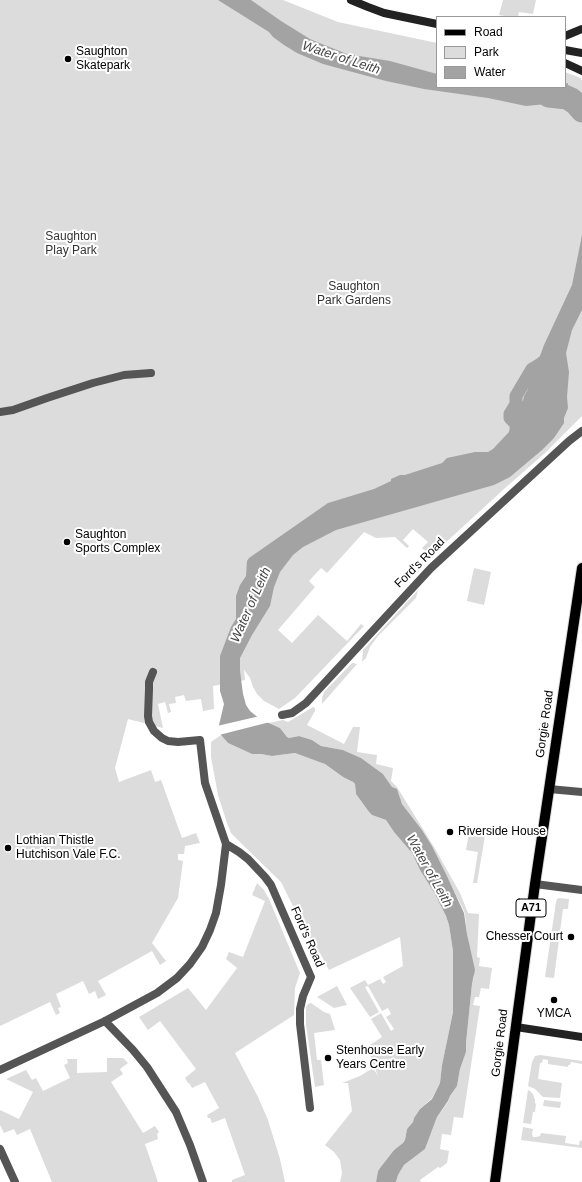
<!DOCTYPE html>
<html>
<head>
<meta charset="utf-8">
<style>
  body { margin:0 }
  #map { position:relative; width:582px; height:1182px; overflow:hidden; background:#fff; font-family:Helvetica,sans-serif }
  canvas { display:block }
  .legend { position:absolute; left:436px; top:16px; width:130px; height:72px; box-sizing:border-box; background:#fff; border:1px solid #999; margin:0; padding:5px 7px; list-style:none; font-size:12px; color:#000 }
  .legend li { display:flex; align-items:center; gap:8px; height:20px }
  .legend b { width:20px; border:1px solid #999 }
</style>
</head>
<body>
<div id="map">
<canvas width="582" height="1182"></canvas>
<ul class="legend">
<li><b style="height:5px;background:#000"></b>Road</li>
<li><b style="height:11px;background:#dcdcdc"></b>Park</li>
<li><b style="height:11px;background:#a3a3a3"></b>Water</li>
</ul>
</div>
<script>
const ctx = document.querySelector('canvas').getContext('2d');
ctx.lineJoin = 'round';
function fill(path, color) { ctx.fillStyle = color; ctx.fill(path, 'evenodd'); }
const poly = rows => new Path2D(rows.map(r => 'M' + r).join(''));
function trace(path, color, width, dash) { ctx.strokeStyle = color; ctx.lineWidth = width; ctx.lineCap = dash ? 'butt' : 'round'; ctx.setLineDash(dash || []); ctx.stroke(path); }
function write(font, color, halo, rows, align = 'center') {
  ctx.font = font + ' Helvetica,sans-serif'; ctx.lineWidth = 4; ctx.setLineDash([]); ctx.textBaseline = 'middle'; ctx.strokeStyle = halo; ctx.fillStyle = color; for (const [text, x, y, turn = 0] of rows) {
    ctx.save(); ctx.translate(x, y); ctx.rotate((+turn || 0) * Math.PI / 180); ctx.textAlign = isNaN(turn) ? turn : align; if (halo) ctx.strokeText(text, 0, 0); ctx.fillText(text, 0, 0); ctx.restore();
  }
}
fill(poly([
  [0,0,283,0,338,22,437,43,437,87,565,87,565,72,581,78,581,80,582,80,582,416,545,453,504,489,431,556,422,548,428,542,413,529,403,540,409,546,407,548,395,537,376,538,364,532,327,573,321,568,309,581,315,587,278,630,292,643,318,615,347,641,361,624,364,626,295,698,279,709,264,701,257,694,253,687,250,678,244,670,245,680,213,686,214,709,203,711,201,699,186,701,184,695,175,697,176,703,169,704,171,712,168,713,165,702,158,704,163,728,128,719,115,768,119,782,151,770,155,782,161,780,182,838,196,833,200,843,185,846,184,854,178,854,178,860,183,861,178,898,152,943,166,961,160,965,152,951,98,981,106,995,98,999,95,991,89,994,83,981,56,994,61,1007,58,1008,60,1013,56,1015,50,1002,0,1026],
  [503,0,536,0,533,14,519,12,518,17,510,17,499,15],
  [474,568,491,572,484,605,467,601],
  [418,590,416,598,378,636,370,647,366,658,362,662,363,650],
  [352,663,353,663,357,664,322,704,322,698,324,692],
  [313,707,315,708,315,711,307,725,344,744,353,727,360,727,357,752,377,755,376,764,393,768,391,781,397,787,434,847,460,893,468,913,479,914,477,957,480,958,479,966,492,968,489,989,481,988,479,997,475,997,473,1005,480,1006,463,1118,454,1117,451,1135,442,1134,440,1149,449,1151,447,1163,440,1168,438,1167,420,1180,421,1182,396,1182,398,1175,404,1165,425,1149,437,1117,448,1102,450,1096,457,1086,460,1069,466,1052,466,1043,472,984,474,977,467,934,465,915,464,911,432,846,422,830,402,804,400,800,399,794,392,787,383,774,361,758,343,750,321,746,312,740,299,736,289,738,287,737,280,728,269,723,283,720,288,722],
  [221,735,228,743,252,754,261,754,272,756,295,753,316,760,325,764,343,777,353,782,355,784,356,794,369,812,372,815,386,820,394,832,412,853,420,870,435,894,446,916,449,925,453,951,453,1012,442,1065,440,1083,432,1098,420,1109,414,1118,413,1122,407,1129,405,1140,403,1143,394,1150,380,1168,378,1171,376,1182,340,1182,342,1173,340,1160,334,1152,325,1145,352,1111,348,1083,342,1083,360,1076,373,1068,378,1076,367,1047,382,1037,371,1019,381,1013,391,1031,394,1029,386,1017,391,1014,388,1008,382,1011,368,986,365,987,379,1012,370,1017,350,988,365,980,368,985,380,979,383,984,386,982,383,977,403,966,400,937,329,970,320,953,317,951,305,930,281,882,246,848,231,833,227,823,218,795,211,757,211,742],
  [469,833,485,836,477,883,473,883,478,852,466,850],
  [257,883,264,890,269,899,300,973,295,988,294,1015,235,1053,258,1097,268,1120,280,1159,285,1182,232,1182,232,1180,245,1175,225,1118,212,1123,210,1118,208,1118,207,1115,219,1108,205,1082,192,1088,189,1083,188,1083,185,1078,196,1069,160,1021,148,1030,139,1017,188,988,206,1010,237,968,226,959,229,952,243,957,265,901,252,895],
  [559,898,569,899,568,909,563,909,554,978,545,977,556,902,557,899],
  [337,986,347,1005,334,1008,317,997],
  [311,1003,324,1012,330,1014,335,1030,314,1033,317,1060,321,1060,324,1085,315,1087,306,1025,306,1007,308,1004],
  [540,1055,582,1061,582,1064,571,1062,570,1065,568,1065,568,1067,548,1064,548,1060,543,1059,542,1063,540,1063,538,1079,562,1083,560,1098,543,1097,535,1089,528,1086,532,1062,535,1056],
  [107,1058,123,1058,128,1063,120,1069,123,1074,111,1082,143,1133,155,1126,159,1132,157,1134,158,1139,145,1144,158,1182,52,1182,30,1129,17,1135,14,1129,4,1133,0,1125,0,1110,19,1119,33,1092,6,1079,26,1070,32,1080,36,1078,43,1091,70,1078,64,1065,68,1063,67,1059,77,1059,77,1073,107,1072],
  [528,1090,530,1091,533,1094,535,1100,535,1103,536,1104,535,1112,533,1112,531,1124,523,1123],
  [544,1100,561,1102,560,1108,543,1106],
  [523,1127,533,1129,532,1134,533,1137,536,1137,540,1136,541,1133,566,1136,565,1143,579,1145,580,1140,582,1141,582,1148,521,1140]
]), '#dcdcdc');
fill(poly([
  [218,0,251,0,281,21,310,39,317,42,347,54,390,61,437,74,437,87,509,87,521,88,533,87,565,87,565,84,568,83,568,85,577,89,582,93,582,101,572,111,570,110,568,112,557,103,526,106,488,98,424,89,386,81,323,64,297,53,284,45,273,37,269,32],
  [582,235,582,310,572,330,566,353,569,372,567,397,568,408,564,418,564,423,554,438,542,450,510,477,494,485,336,530,303,547,293,555,280,572,274,587,270,606,252,635,240,658,240,671,243,694,246,705,250,711,260,719,280,728,287,737,289,738,299,736,312,740,321,746,343,750,361,758,383,774,392,787,397,789,402,804,422,830,432,846,447,876,464,913,467,934,475,970,472,984,466,1043,466,1052,460,1069,457,1086,450,1096,448,1101,437,1117,425,1149,404,1165,398,1175,396,1182,376,1182,378,1171,380,1168,394,1150,403,1143,405,1140,407,1129,413,1122,414,1118,420,1109,432,1099,440,1083,442,1065,453,1012,453,951,449,925,446,916,435,894,420,870,412,853,394,832,386,820,372,815,369,812,356,794,355,784,353,782,343,777,325,764,295,753,272,756,261,754,252,754,228,743,221,735,219,725,224,704,220,691,220,656,231,627,236,619,236,596,240,585,246,576,247,561,249,558,328,503,374,489,391,481,391,479,400,475,405,475,442,463,447,458,475,452,488,452,493,449,509,432,511,420,519,404,523,401,524,396,527,391,532,377,536,373,535,364,533,364,533,362,540,356,544,345,572,285]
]), '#a3a3a3');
fill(poly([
  [260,716,270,722,219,735,217,726]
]), '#fff');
trace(poly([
  [524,432,510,418,510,414,516,404,516,396,532,369,544,362,552,363]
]), '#a3a3a3', 13);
trace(poly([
  [549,96,567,98,575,103,582,111]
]), '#a3a3a3', 23);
const primary = poly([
  [495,1182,535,884,582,568]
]);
trace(primary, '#dbdbdb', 12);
trace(poly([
  [0,412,13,410,47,398,93,383,124,375,151,373],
  [282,715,292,713,306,703,431,568,569,441,582,431],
  [549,789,582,792],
  [226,844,239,852,248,859,265,877,271,885,311,977,303,996,300,1009,300,1024,310,1108],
  [535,884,582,890],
  [105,1021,133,1050,147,1067,176,1112,190,1145,203,1182],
  [0,1070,105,1021,157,993,177,978,190,964,202,947,210,930,216,913,221,885,226,844,205,783,200,740,178,742,168,741,162,738,154,731,149,722,148,716,149,689,149,682,153,672],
  [0,1149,15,1182]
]), '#555', 8);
trace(poly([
  [351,0,368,7,384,13,437,24],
  [565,36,582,29],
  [565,50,582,53],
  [565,63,582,71],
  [516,1027,582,1037]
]), '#222', 8);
trace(primary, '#000', 10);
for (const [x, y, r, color] of [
  [68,59,4,"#000"],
  [67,542,4,"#000"],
  [450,832,4,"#000"],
  [8,848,4,"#000"],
  [571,937,4,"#000"],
  [554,1000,4,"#000"],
  [328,1058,4,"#000"]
]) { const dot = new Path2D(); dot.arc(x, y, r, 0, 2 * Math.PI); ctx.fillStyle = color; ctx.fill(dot); trace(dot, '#fff', 1.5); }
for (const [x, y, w] of [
  [531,908,30]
]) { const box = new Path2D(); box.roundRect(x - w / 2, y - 9, w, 18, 3); ctx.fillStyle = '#fff'; ctx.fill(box); trace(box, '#000', 1); }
write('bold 11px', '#000', null, [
  ["A71",531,908]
]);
write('12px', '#000', '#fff', [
  ["Saughton",76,52],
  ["Skatepark",76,66],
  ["Saughton",75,535],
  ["Sports Complex",75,549],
  ["Riverside House",458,832],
  ["Lothian Thistle",16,841],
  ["Hutchison Vale F.C.",16,855],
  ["Chesser Court",563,937,"right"],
  ["YMCA",554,1014,"center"],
  ["Stenhouse Early",336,1051],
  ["Years Centre",336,1065]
], 'left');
write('12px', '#333', '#fff', [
  ["Saughton",71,237],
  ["Play Park",71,251],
  ["Saughton",354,287],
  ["Park Gardens",354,301]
]);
write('12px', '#000', '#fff', [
  ["Ford's Road",420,563,-45],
  ["Gorgie Road",545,724,-82],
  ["Ford's Road",307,937,66],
  ["Gorgie Road",500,1043,-83]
]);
write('italic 13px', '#444', '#fff', [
  ["Water of Leith",341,58,18],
  ["Water of Leith",251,605,-66],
  ["Water of Leith",429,871,61]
]);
</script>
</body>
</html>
